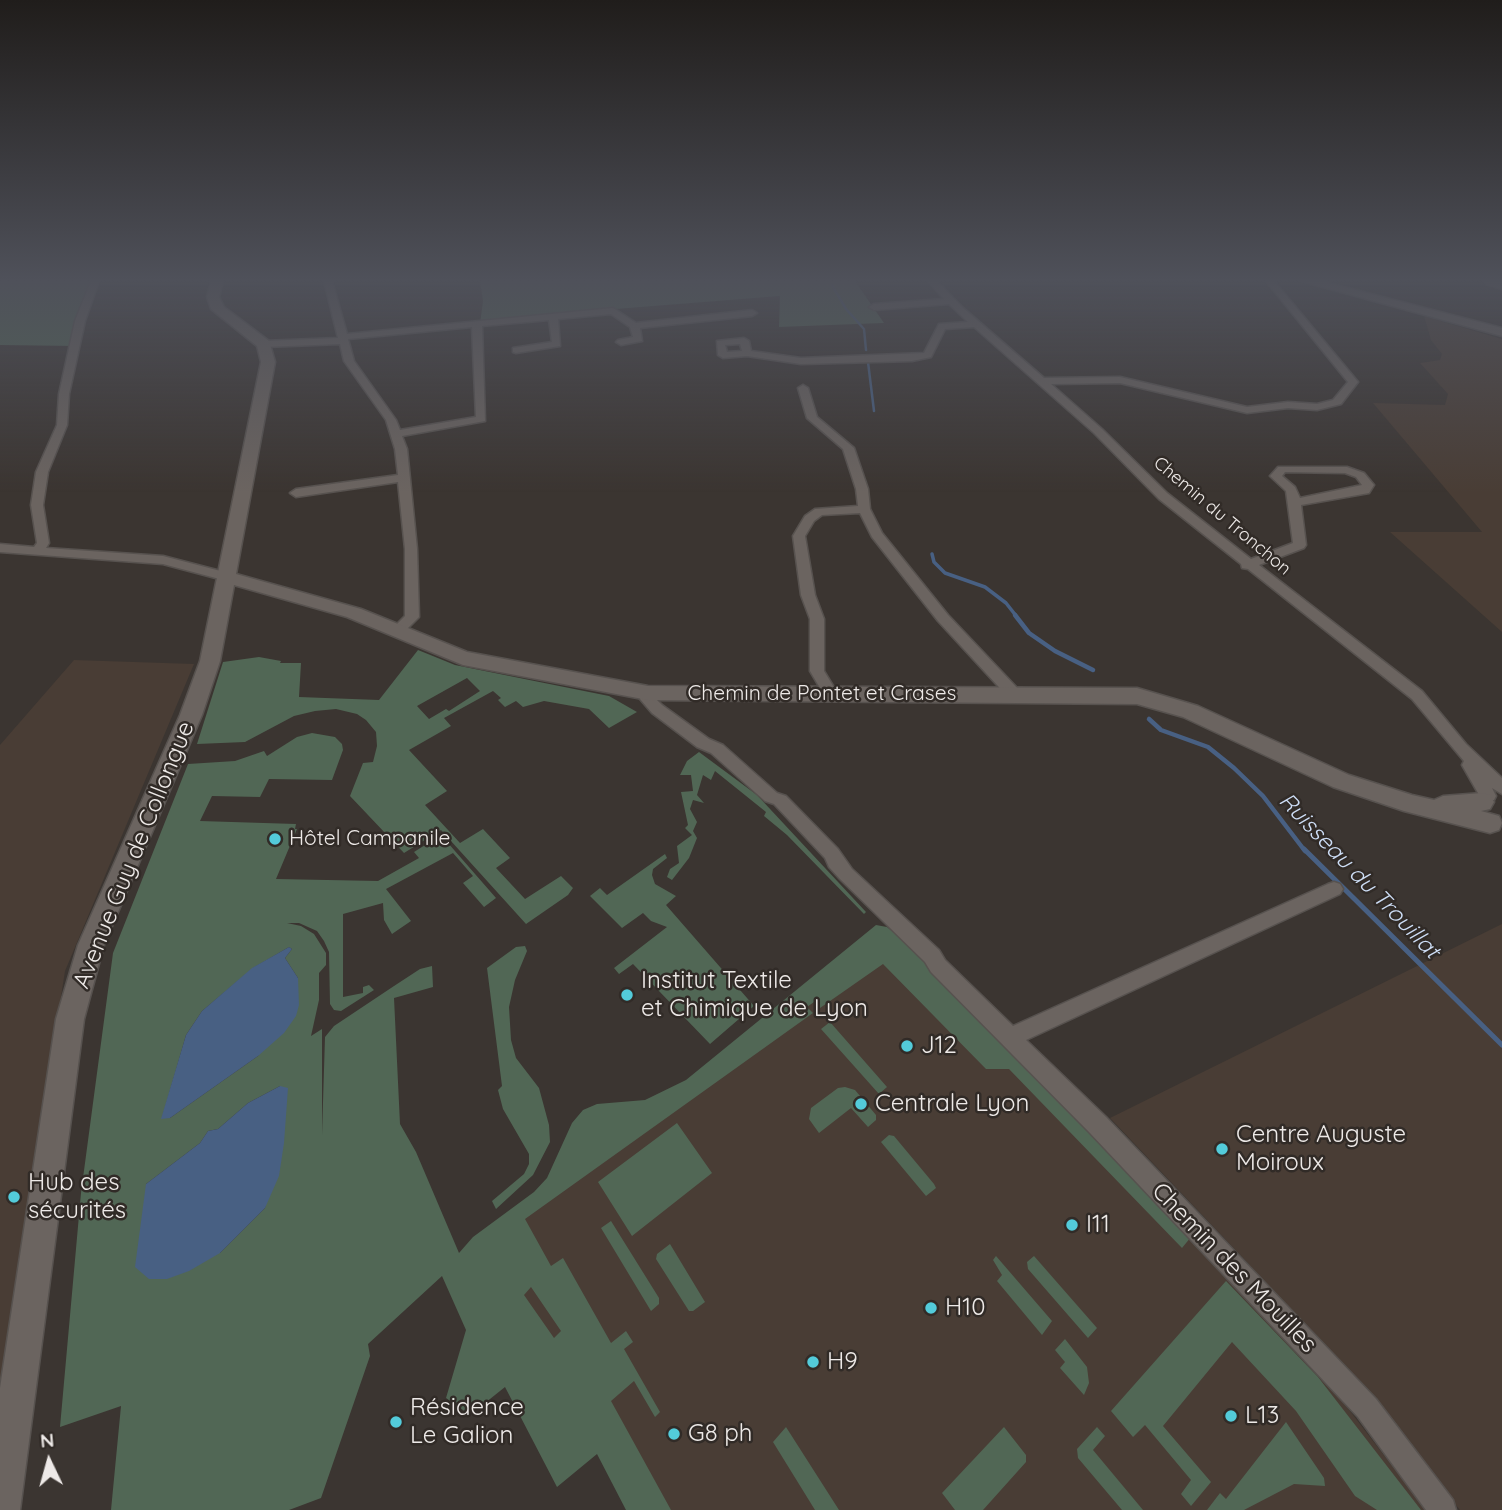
<!DOCTYPE html>
<html>
<head>
<meta charset="utf-8">
<style>
  body { margin:0 }
  #map { position:relative; width:1502px; height:1510px; overflow:hidden; background:#3b3531; font-family:Quicksand,sans-serif }
  canvas { display:block }
  .north { position:absolute; left:14px; top:1426px; width:70px; height:70px; -webkit-text-stroke:5px #312b27; paint-order:stroke; rotate:355deg; font-size:19px; font-weight:700; line-height:28px; text-align:center; color:#ede9e7 }
  .north::after { content:''; display:block; margin:auto; width:24px; height:32px; background:#ede9e7; clip-path:polygon(50% 0,100% 100%,50% 72%,0 100%) }
</style>
</head>
<body>
<div id="map">
<canvas width="1502" height="1510"></canvas>
<div class="north">N</div>
</div>
<script>
const ctx = document.querySelector('canvas').getContext('2d');
ctx.lineJoin = 'round';
function fill(path, color) { ctx.fillStyle = color; ctx.fill(path, 'evenodd'); }
const poly = rows => new Path2D(rows.map(r => 'M' + r).join(''));
function trace(path, color, width, dash) { ctx.strokeStyle = color; ctx.lineWidth = width; ctx.lineCap = dash ? 'butt' : 'round'; ctx.setLineDash(dash || []); ctx.stroke(path); }
function write(font, color, halo, rows, align = 'center') {
  ctx.font = font + ' Quicksand,sans-serif'; ctx.lineWidth = 5; ctx.setLineDash([]); ctx.textBaseline = 'middle'; ctx.strokeStyle = halo; ctx.fillStyle = color; for (const [text, x, y, turn = 0] of rows) {
    ctx.save(); ctx.translate(x, y); ctx.rotate((+turn || 0) * Math.PI / 180); ctx.textAlign = isNaN(turn) ? turn : align; if (halo) ctx.strokeText(text, 0, 0); ctx.fillText(text, 0, 0); ctx.restore();
  }
}
fill(poly([
  [1424,316,1502,339,1502,632,1390,532,1482,532,1373,403,1445,405,1448,394,1420,363,1440,360,1442,354,1431,340],
  [74,660,194,664,65,971,0,1386,0,745],
  [1502,924,1502,1510,1460,1510,1408,1444,1245,1260,1110,1118],
  [878,926,895,934,1320,1372,1426,1510,653,1510,464,1267]
]), '#493d35');
fill(poly([
  [0,281,95,281,76,346,0,345],
  [480,281,855,281,884,323,779,327,780,296,553,314,480,324,483,301],
  [418,650,455,665,609,696,637,712,609,728,589,709,544,701,523,707,516,701,505,707,498,700,501,698,493,691,444,718,451,726,409,750,447,791,425,805,460,843,483,829,510,858,496,868,525,899,561,876,573,888,568,895,526,924,441,830,404,853,350,796,363,763,373,762,377,746,376,732,366,720,357,714,336,709,315,711,294,716,245,742,197,744,223,662,259,657,281,661,280,663,301,663,299,697,379,700],
  [467,678,480,691,449,711,446,709,429,719,417,706],
  [312,733,335,737,342,744,343,750,332,780,269,779,260,797,212,796,200,821,296,824,295,829,297,829,276,879,378,881,419,858,414,852,441,835,496,898,484,907,463,883,473,876,453,853,386,889,411,921,392,934,384,920,383,903,343,914,343,997,363,993,363,987,369,985,374,990,341,1011,334,1010,330,1004,329,952,324,941,317,931,299,923,287,923,301,926,314,934,326,953,326,965,319,973,319,1000,311,1036,322,1029,322,1135,325,1037,334,1026,394,986,420,969,432,966,433,987,394,998,400,1124,416,1152,459,1253,473,1237,534,1192,547,1178,572,1123,583,1110,597,1104,645,1100,686,1080,876,925,887,927,908,944,1191,1237,1182,1248,1009,1069,986,1069,883,964,820,1008,814,1002,807,1007,813,1013,525,1219,551,1266,563,1258,611,1343,626,1331,633,1342,624,1349,660,1412,655,1417,634,1381,611,1401,671,1510,626,1510,597,1454,557,1487,505,1387,470,1415,446,1398,466,1330,442,1276,368,1344,370,1356,321,1498,289,1510,111,1510,121,1406,60,1427,81,1193,113,953,188,764,235,761,264,751,267,756,297,737],
  [289,947,292,949,285,958,298,978,258,1056,170,1118,162,1118,186,1035,202,1011,253,968],
  [280,1086,265,1208,220,1253,146,1184,200,1143,208,1131,218,1129,248,1103],
  [531,1287,561,1331,554,1338,524,1295],
  [699,752,757,795,866,912,864,914,787,835,764,816,766,812,715,771,711,780,703,775,697,795,704,803,693,800,690,809,697,822,693,831,697,838,689,858,672,880,667,877,670,869,679,863,677,846,692,835,685,828,688,825,681,792,693,791,691,775,680,775,687,761],
  [665,854,667,858,653,869,652,875,655,884,676,896,666,905,754,1006,710,1044,633,964,619,974,614,968,667,927,651,921,643,913,622,928,590,896,600,888,607,895],
  [525,946,527,951,515,980,509,1007,511,1040,516,1058,539,1088,549,1125,550,1142,533,1175,496,1209,492,1201,524,1174,529,1164,529,1154,503,1109,498,1090,502,1086,487,968,516,947],
  [830,1022,887,1087,879,1094,821,1029],
  [845,1087,855,1090,876,1115,876,1120,868,1127,851,1108,819,1133,809,1119,811,1108,838,1088],
  [677,1123,712,1173,632,1236,598,1182],
  [889,1135,894,1136,934,1184,936,1188,926,1196,881,1142],
  [611,1221,659,1298,659,1304,651,1311,601,1228],
  [670,1244,705,1302,693,1311,689,1311,656,1259,657,1254],
  [996,1256,1052,1321,1042,1335,997,1281,1002,1275,993,1260],
  [1034,1256,1097,1328,1088,1338,1028,1269,1027,1262],
  [1226,1281,1318,1377,1421,1510,1377,1510,1355,1496,1296,1411,1232,1342,1163,1426,1211,1482,1191,1506,1181,1494,1191,1480,1145,1425,1133,1437,1111,1411],
  [1065,1339,1087,1367,1089,1383,1084,1395,1060,1368,1065,1362,1055,1350],
  [1286,1422,1324,1478,1325,1486,1294,1484,1244,1510,1207,1510,1220,1493,1226,1499],
  [786,1427,839,1510,815,1510,773,1442],
  [1004,1427,1026,1455,1026,1462,983,1510,955,1510,942,1493],
  [1097,1427,1105,1436,1093,1450,1143,1510,1122,1510,1078,1458,1077,1449]
]), '#516755');
fill(poly([
  [289,947,292,949,285,958,298,978,299,1005,296,1016,284,1033,258,1056,170,1118,161,1119,186,1035,202,1011,252,968],
  [280,1086,288,1088,284,1143,279,1176,265,1208,220,1253,189,1271,167,1279,149,1279,135,1267,146,1184,200,1143,208,1131,218,1129,248,1103]
]), '#486083');
trace(poly([
  [832,285,846,309,864,329,866,350],
  [868,362,874,411]
]), '#486083', 2.5);
trace(poly([
  [932,554,934,562,945,573,985,587,1006,603,1017,617]
]), '#486083', 3.5);
trace(poly([
  [1015,615,1029,633,1055,651,1093,670],
  [1149,719,1161,730,1208,747,1234,768,1263,796,1305,851]
]), '#486083', 4.5);
trace(poly([
  [1304,849,1502,1045]
]), '#486083', 5);
const street = poly([
  [91,281,99,281,85,321,69,394,67,425,48,472,43,505,49,543,46,548,163,556,232,574,232,580,227,581,163,564,0,552,0,544,34,547,37,543,31,505,36,472,57,425,59,394,75,321,91,281],
  [324,281,332,281,347,334,613,308,636,323,752,310,757,313,752,316,640,328,642,341,621,345,616,342,618,340,633,337,630,327,611,314,558,319,560,346,516,353,513,352,513,348,552,342,549,320,482,326,485,421,402,436,407,449,417,549,419,617,403,633,398,635,391,630,405,616,405,549,398,482,296,497,290,493,296,489,398,475,395,449,386,420,344,361,340,344,264,347,259,344,264,341,338,338,324,281],
  [472,327,476,417,400,430,396,420,354,361,348,339,472,327],
  [928,281,937,281,962,307,1044,378,1120,377,1247,407,1288,402,1317,404,1333,400,1348,382,1266,281,1274,281,1358,382,1341,404,1317,410,1288,408,1247,413,1120,383,1051,384,1102,429,1167,493,1251,559,1293,543,1286,491,1270,476,1278,467,1347,467,1364,473,1374,485,1369,493,1301,505,1306,545,1304,548,1259,565,1422,691,1466,744,1502,778,1502,794,1492,788,1496,796,1494,800,1482,800,1462,765,1464,761,1412,699,1248,569,1242,568,1241,564,1159,499,1094,433,974,327,945,329,931,357,912,361,801,364,747,356,723,358,718,355,717,341,744,338,749,341,751,351,801,358,924,353,939,324,968,322,949,304,874,310,869,307,874,304,944,299,928,281],
  [740,344,742,351,727,352,725,345,740,344],
  [1285,472,1345,473,1356,477,1362,485,1300,498,1295,487,1282,476,1285,472],
  [803,385,808,388,817,417,854,448,868,489,870,509,882,533,948,615,1019,690,1021,694,1019,698,1009,698,938,621,872,537,860,513,822,515,814,521,805,536,815,595,824,619,824,671,838,694,836,698,826,698,810,671,810,619,801,595,793,536,805,516,815,509,858,506,856,489,843,449,807,418,798,388,803,385],
  [648,688,653,689,655,698,662,705,709,739,723,745,777,793,786,796,838,849,852,869,939,950,945,960,1013,1026,1328,884,1334,882,1340,884,1343,889,1340,894,1026,1040,1106,1117,1376,1399,1453,1500,1456,1510,1426,1510,1358,1417,1090,1133,931,972,925,962,840,879,829,867,825,858,774,804,765,801,711,753,697,747,652,713,640,699,643,689,648,688]
]);
const secondary = poly([
  [211,281,223,281,219,297,224,307,269,341,275,362,236,574,361,609,467,652,648,686,1137,688,1198,706,1349,775,1412,795,1434,800,1443,796,1482,793,1490,795,1494,802,1490,809,1481,811,1499,816,1502,823,1499,830,1490,833,1404,811,1333,787,1183,717,1137,704,648,700,463,665,347,617,234,585,220,661,202,715,104,945,84,1019,20,1510,0,1510,0,1388,56,1019,78,945,180,715,200,661,261,362,257,346,211,309,207,297,211,281],
  [1301,281,1321,281,1502,328,1502,336,1301,281],
  [1484,281,1502,281,1502,289,1486,284,1484,281]
]);
trace(street, '#57524f', 3);
trace(secondary, '#57524f', 3);
fill(street, '#6b6460');
fill(secondary, '#6b6460');
const sky = ctx.createLinearGradient(0, 0, 0, 492);
sky.addColorStop(0, '#201d1b');
sky.addColorStop(0.57, '#4f515a');
sky.addColorStop(1, '#4f515a00');
ctx.fillStyle = sky;
ctx.fillRect(0, 0, 1502, 492);
for (const [x, y, r, color] of [
  [275,839,7,"#53cbda"],
  [627,995,7,"#53cbda"],
  [907,1046,7,"#53cbda"],
  [861,1104,7,"#53cbda"],
  [1222,1149,7,"#53cbda"],
  [14,1197,7,"#53cbda"],
  [1072,1225,7,"#53cbda"],
  [931,1308,7,"#53cbda"],
  [813,1362,7,"#53cbda"],
  [1231,1416,7,"#53cbda"],
  [396,1422,7,"#53cbda"],
  [674,1434,7,"#53cbda"]
]) { const dot = new Path2D(); dot.arc(x, y, r, 0, 2 * Math.PI); ctx.fillStyle = color; ctx.fill(dot); trace(dot, '#312b27', 2.5); }
write('18px', '#ede9e7', '#312b27', [
  ["Chemin du Tronchon",1222,516,40]
]);
write('21px', '#ede9e7', '#312b27', [
  ["Chemin de Pontet et Crases",822,694]
]);
write('21px', '#ede9e7', '#312b27', [
  ["Hôtel Campanile",289,839]
], 'left');
write('italic 23px', '#cdddf5', '#312b27', [
  ["Ruisseau du Trouillat",1359,876,46]
]);
write('24px', '#ede9e7', '#312b27', [
  ["Avenue Guy de Collongue",134,855,-68],
  ["Chemin des Mouilles",1234,1268,46]
]);
write('24px', '#ede9e7', '#312b27', [
  ["Institut Textile",641,981],
  ["et Chimique de Lyon",641,1009],
  ["J12",921,1046],
  ["Centrale Lyon",875,1104],
  ["Centre Auguste",1236,1135],
  ["Moiroux",1236,1163],
  ["Hub des",28,1183],
  ["sécurités",28,1211],
  ["I11",1086,1225],
  ["H10",945,1308],
  ["H9",827,1362],
  ["Résidence",410,1408],
  ["Le Galion",410,1436],
  ["L13",1245,1416],
  ["G8 ph",688,1434]
], 'left');
</script>
</body>
</html>
